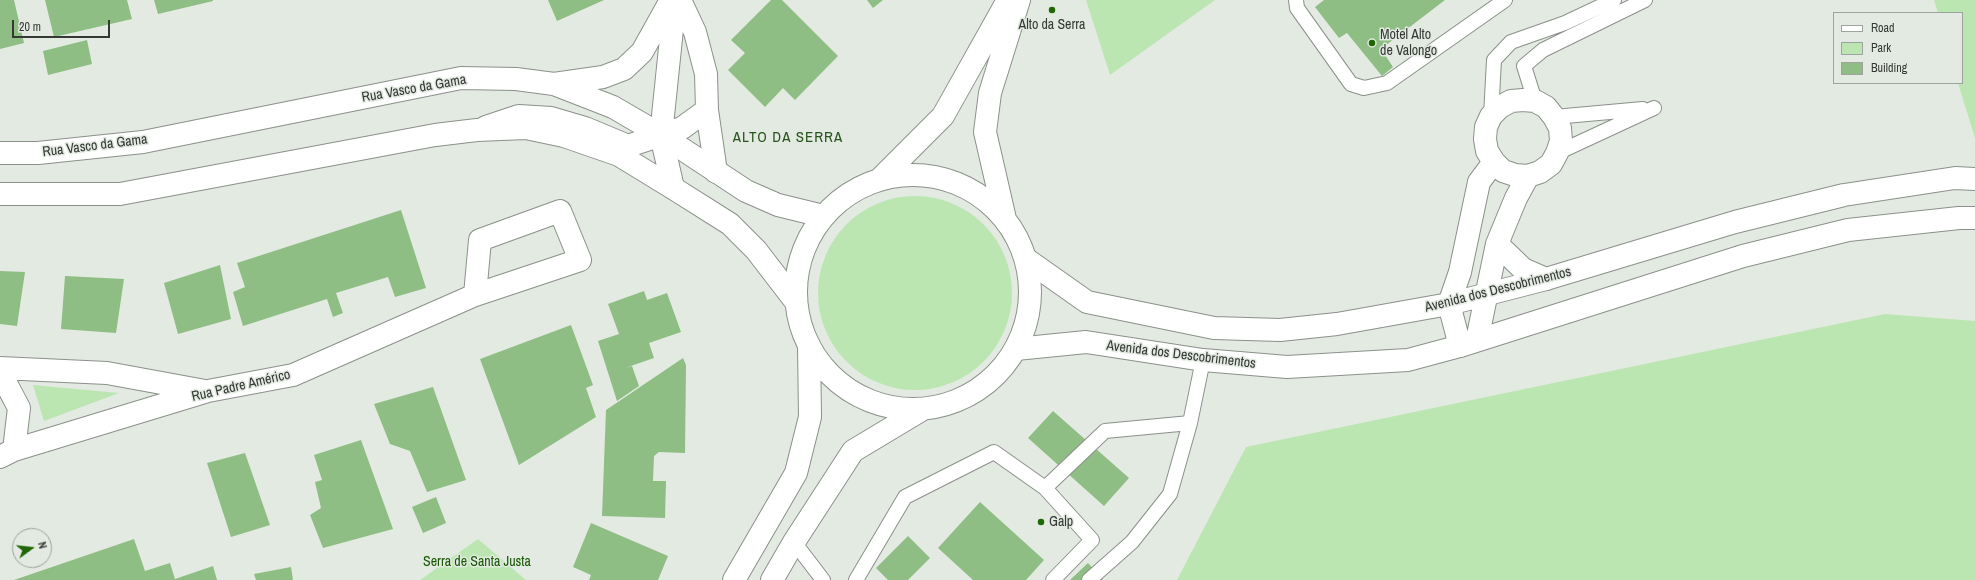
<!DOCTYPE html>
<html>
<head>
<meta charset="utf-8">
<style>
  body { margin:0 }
  #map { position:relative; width:1975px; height:580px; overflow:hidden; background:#e3eae2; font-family:"Archivo Narrow",sans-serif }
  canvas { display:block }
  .legend { position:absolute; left:1833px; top:12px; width:130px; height:72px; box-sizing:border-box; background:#e3eae2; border:1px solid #9da39d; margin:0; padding:5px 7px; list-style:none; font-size:12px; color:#353835 }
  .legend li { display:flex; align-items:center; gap:8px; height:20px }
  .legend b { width:20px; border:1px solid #9da39d }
  .north { position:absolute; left:12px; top:528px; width:40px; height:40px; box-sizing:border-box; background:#e3eae2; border:1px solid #9da39d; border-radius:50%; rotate:75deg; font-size:11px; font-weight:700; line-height:16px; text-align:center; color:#353835 }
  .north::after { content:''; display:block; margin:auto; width:14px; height:18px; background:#1e6804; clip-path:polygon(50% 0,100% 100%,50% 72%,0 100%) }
  .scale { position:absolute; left:12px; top:20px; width:98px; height:18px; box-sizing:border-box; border:2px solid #353835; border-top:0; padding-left:5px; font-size:12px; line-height:14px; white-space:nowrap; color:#353835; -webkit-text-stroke:3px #e3eae2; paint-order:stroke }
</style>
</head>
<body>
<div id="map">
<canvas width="1975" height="580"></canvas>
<ul class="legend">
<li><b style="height:5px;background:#fff"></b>Road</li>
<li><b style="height:11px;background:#bbe6b2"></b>Park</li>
<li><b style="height:11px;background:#8ebe83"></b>Building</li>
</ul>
<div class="north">N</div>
<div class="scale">20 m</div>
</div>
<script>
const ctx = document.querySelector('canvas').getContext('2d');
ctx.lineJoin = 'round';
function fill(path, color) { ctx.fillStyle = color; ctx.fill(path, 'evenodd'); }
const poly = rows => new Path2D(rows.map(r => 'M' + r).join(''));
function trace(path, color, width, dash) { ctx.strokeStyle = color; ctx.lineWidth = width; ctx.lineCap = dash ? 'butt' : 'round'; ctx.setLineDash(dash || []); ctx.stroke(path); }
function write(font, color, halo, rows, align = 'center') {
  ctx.font = font + ' "Archivo Narrow",sans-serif'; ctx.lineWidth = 3; ctx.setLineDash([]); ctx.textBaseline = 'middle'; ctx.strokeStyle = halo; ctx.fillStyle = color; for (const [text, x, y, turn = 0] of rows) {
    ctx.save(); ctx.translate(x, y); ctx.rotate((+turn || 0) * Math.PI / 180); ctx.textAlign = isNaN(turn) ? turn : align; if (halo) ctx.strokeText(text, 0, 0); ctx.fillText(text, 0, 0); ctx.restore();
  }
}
fill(poly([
  [1086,0,1215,0,1110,75],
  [1934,0,1975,0,1975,138,1958,83,1962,83,1962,13,1938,13],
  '818 293a97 97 0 1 1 194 0a97 97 0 1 1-194 0Z',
  [1885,314,1975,321,1975,580,1177,580,1246,447],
  [33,385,119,393,44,421],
  [478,539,526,580,420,580]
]), '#bbe6b2');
fill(poly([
  [0,0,14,0,24,43,0,49],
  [45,0,127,0,132,19,54,37],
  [154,0,213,0,213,1,158,14],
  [548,0,604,0,557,21],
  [771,0,782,0,838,56,795,100,783,88,765,107,728,70,745,53,731,40],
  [867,0,883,0,873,8],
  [1324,0,1445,0,1381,49,1393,67,1382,76,1347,33,1339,38,1315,7],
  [87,40,92,64,48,75,43,51],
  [401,210,426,288,395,297,388,277,336,293,343,313,333,317,327,299,243,326,233,292,245,287,237,263],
  [220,265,231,319,178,334,164,283],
  [0,271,25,272,17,326,0,324],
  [65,276,124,279,116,333,61,329],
  [644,291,647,300,667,293,681,332,649,343,654,358,625,368,632,366,639,386,617,401,598,341,619,334,608,304],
  [571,325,593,385,586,388,596,417,519,465,480,359],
  [683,358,686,365,685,453,659,452,654,456,653,481,666,481,665,518,602,516,606,410],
  [433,387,466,480,427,492,410,451,390,444,374,404],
  [1053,411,1129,478,1104,506,1028,438],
  [361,440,393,529,323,548,310,515,321,508,315,482,322,480,314,455],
  [245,453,270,525,231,537,207,463],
  [436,497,446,523,423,533,412,507],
  [980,502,1044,560,1026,580,973,580,938,548],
  [591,523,668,556,658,580,589,580,591,575,573,567],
  [908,536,930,558,908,580,888,580,876,568],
  [134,539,145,571,170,563,175,579,213,566,217,580,14,580],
  [1088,563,1103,580,1070,580],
  [291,567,293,580,256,580,254,574]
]), '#8ebe83');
const lane = poly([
  [1296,0,1297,8,1351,84,1364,88,1387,83,1505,0],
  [1535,101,1524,66,1543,50,1645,0],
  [1491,116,1494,60,1511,42,1565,23,1614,0],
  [1554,117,1643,109],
  [1557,153,1654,108],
  [794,542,823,580],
  [856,580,905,497,994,452,1045,488],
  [1053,580,1092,540,1045,488,1105,431,1190,423,1203,360],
  [1089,580,1132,542,1170,494,1190,423]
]);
const street = poly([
  [1497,244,1523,269,1546,279],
  [1477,340,1497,244,1516,198,1528,176,1540,172,1551,164,1557,153,1561,141,1560,128,1554,117,1546,107,1535,101,1523,100,1511,101,1500,107,1491,116,1486,127,1485,139,1487,151,1494,162,1503,171,1515,175,1528,176],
  [1460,346,1449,304,1460,272,1479,182,1494,162],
  [0,368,107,373,205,391],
  [0,372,19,408,14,450],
  [0,457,14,450,208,391,293,375,475,295,580,260,560,211,480,240,475,295]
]);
const secondary = poly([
  [680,0,695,32,706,74,707,110,716,172],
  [554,84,603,77,624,69,642,52,671,0],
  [486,127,519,116,551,118,585,128,628,146,682,128,707,110],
  [673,188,661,135,675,0],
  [1026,259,1087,302,1214,328,1280,330,1337,324,1449,304,1546,279,1735,222,1844,195,1955,178,1975,179],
  [1016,349,1086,342,1203,360,1287,367,1408,360,1460,346,1743,256,1848,230,1959,218,1975,218]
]);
const primary = poly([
  [0,153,38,153,143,142,461,78,516,79,554,84,613,107,661,135,746,191,778,205,823,216],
  '796 292a117 117 0 1 1 234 0a117 117 0 1 1-234 0Z',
  [881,178,943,116,1008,0],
  [0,194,120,194,435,135,477,130,526,128,564,136,619,155,673,188,730,224,756,250,796,302],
  [1005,219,985,132,990,93,1019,0],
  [734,580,796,473,810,417,809,345],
  [772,580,794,542,853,451,923,409]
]);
trace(lane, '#8b918a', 16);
trace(street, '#8b918a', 24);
trace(secondary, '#8b918a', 24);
trace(primary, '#8b918a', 24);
trace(lane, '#fff', 14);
trace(street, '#fff', 22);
trace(secondary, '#fff', 22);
trace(primary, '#fff', 22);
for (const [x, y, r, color] of [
  [1052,10,4,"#1e6804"],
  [1372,43,4,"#1e6804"],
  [1041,522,4,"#1e6804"]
]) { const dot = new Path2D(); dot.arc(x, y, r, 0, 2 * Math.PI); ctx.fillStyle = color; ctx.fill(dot); trace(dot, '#e3eae2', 1.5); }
write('14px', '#353835', '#e3eae2', [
  ["Alto da Serra",1052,25,"center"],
  ["Motel Alto",1380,35],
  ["de Valongo",1380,51],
  ["Galp",1049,522]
], 'left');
write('14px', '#353835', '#e3eae2', [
  ["Rua Vasco da Gama",414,89,-10],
  ["Rua Vasco da Gama",95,146,-7],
  ["Avenida dos Descobrimentos",1498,290,-14],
  ["Avenida dos Descobrimentos",1181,355,7],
  ["Rua Padre Américo",241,386,-13]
]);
write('14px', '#175702', '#e3eae2', [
  ["Serra de Santa Justa",477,562]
]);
ctx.letterSpacing = '1px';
write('15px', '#27551d', '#e3eae2', [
  ["ALTO DA SERRA",788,138]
]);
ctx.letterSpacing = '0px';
</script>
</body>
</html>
